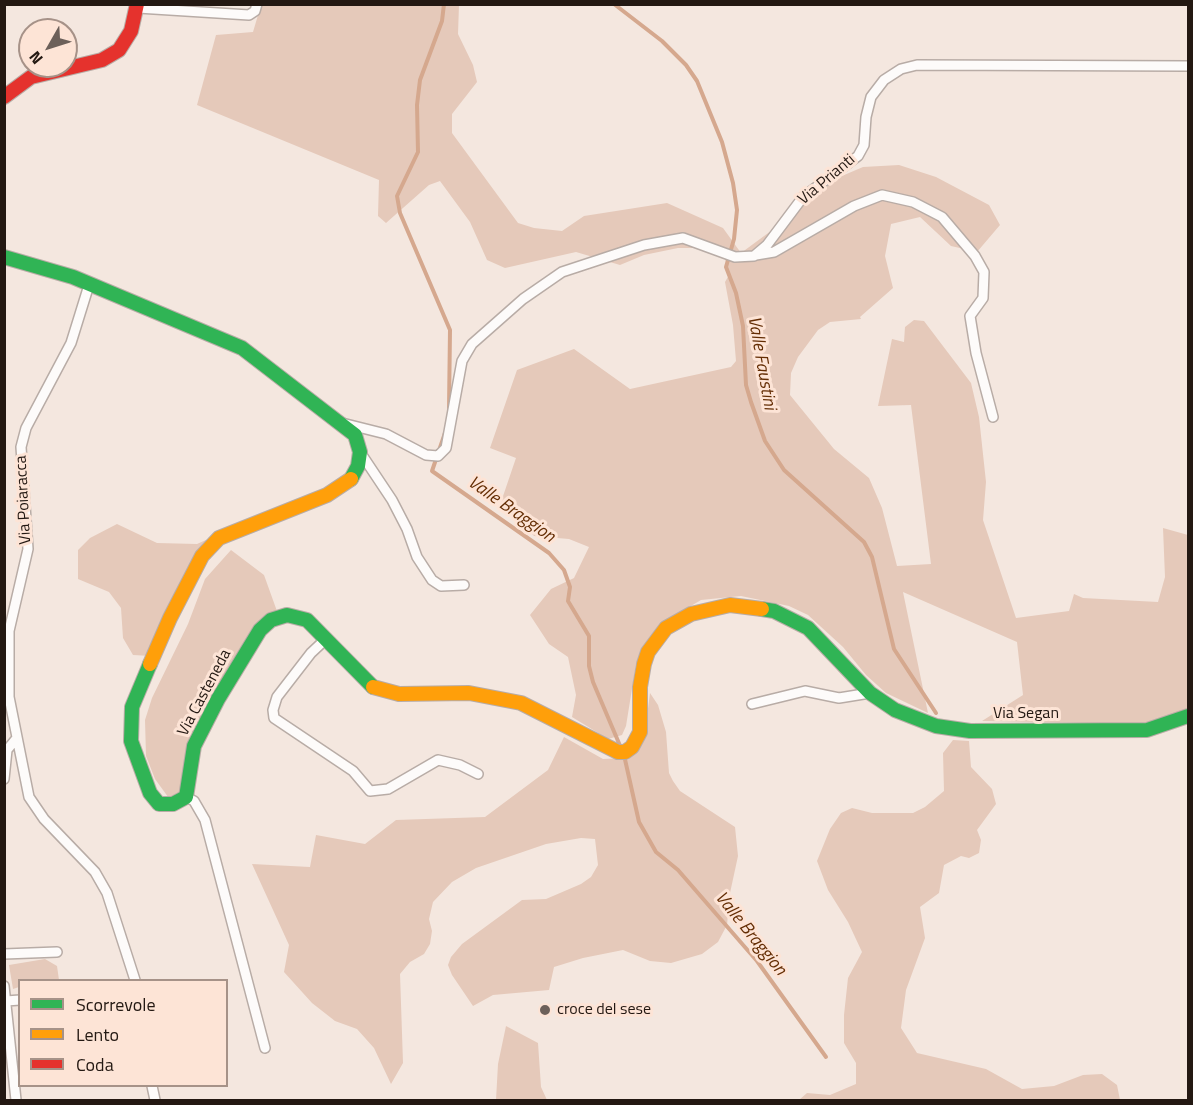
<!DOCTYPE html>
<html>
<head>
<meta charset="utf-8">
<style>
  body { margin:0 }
  #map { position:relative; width:1193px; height:1105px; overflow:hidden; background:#f4e7df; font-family:"Titillium Web",sans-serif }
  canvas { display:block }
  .frame { position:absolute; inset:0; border:6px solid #231812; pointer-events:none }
  .legend { position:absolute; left:18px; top:979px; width:210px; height:108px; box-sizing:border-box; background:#fde4d6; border:2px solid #a69288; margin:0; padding:8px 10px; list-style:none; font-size:18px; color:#231812 }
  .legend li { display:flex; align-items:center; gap:12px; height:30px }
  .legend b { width:30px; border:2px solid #a69288 }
  .north { position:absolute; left:18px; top:18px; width:60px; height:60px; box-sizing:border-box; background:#fde4d6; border:2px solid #a69288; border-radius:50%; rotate:231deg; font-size:16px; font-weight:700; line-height:24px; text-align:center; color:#231812 }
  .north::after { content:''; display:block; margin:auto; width:21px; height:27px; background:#6c605a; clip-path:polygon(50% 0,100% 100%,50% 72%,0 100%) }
</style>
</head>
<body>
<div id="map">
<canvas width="1193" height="1105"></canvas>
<div class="frame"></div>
<ul class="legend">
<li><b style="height:8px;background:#30b455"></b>Scorrevole</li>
<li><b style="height:8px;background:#ff9f0a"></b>Lento</li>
<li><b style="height:8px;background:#e5322d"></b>Coda</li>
</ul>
<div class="north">N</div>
</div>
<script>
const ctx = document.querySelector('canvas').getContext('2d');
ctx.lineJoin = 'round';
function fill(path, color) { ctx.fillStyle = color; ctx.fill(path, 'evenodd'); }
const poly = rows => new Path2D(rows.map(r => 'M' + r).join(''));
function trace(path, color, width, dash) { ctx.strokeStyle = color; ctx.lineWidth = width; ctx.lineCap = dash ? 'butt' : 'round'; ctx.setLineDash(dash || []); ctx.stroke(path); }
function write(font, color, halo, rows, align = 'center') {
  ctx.font = font + ' "Titillium Web",sans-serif'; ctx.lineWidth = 6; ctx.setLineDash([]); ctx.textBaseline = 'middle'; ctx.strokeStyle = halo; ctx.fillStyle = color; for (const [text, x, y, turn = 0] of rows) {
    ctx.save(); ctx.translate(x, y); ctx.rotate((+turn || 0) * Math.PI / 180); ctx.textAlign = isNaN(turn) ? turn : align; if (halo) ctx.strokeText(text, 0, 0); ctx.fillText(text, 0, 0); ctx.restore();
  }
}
fill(poly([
  [261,5,459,5,458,34,473,65,477,82,452,114,452,133,518,223,534,228,562,231,584,216,667,203,723,228,741,253,779,225,816,187,863,167,899,165,936,177,989,205,1000,225,977,252,951,246,920,217,891,224,885,256,893,288,860,317,861,319,830,322,818,330,798,357,791,373,790,395,834,449,869,478,882,508,897,566,931,564,911,405,878,406,892,339,904,342,905,327,914,320,924,321,971,383,979,417,986,482,983,520,1016,618,1069,611,1074,594,1083,598,1158,602,1165,577,1163,528,1188,535,1188,712,1141,724,982,721,1023,695,1017,642,903,592,928,713,886,693,866,675,843,647,808,615,789,606,741,596,701,600,662,623,650,637,636,664,626,726,622,735,608,739,572,717,576,695,568,657,549,644,530,615,551,589,574,578,589,547,569,539,534,536,501,502,516,458,490,448,517,370,574,349,630,389,731,367,736,361,733,325,725,282,729,275,725,258,696,248,678,248,644,255,620,265,576,252,505,268,487,260,470,222,440,181,429,185,386,223,378,216,379,180,197,105,216,35,253,32],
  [117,524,157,543,197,544,217,535,198,554,187,569,151,656,133,655,123,638,121,608,109,592,78,579,78,550,90,538],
  [231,550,264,575,278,614,188,748,181,794,171,801,155,779,146,756,145,720,152,698,188,624,205,579],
  [650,693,658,705,666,732,669,773,673,781,680,791,735,827,738,856,730,893,727,925,718,942,702,954,671,963,650,961,623,950,583,958,554,967,549,990,493,995,473,1006,452,975,448,965,451,957,462,944,522,900,546,899,581,884,591,877,598,865,595,839,581,838,546,844,476,868,452,882,433,902,429,919,432,931,430,944,424,954,410,962,400,974,403,1063,391,1084,374,1048,357,1029,335,1021,312,1003,284,972,289,945,252,864,310,867,316,835,365,844,396,820,485,817,548,770,564,737,603,759,624,758,645,732],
  [953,740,969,741,971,767,992,789,996,804,977,830,981,840,979,853,969,858,961,856,944,865,939,893,920,907,925,938,906,990,901,1028,917,1053,986,1069,1022,1089,1054,1086,1083,1075,1102,1074,1117,1085,1120,1100,799,1100,807,1093,830,1095,856,1084,856,1063,844,1043,844,1015,848,978,862,952,848,922,828,890,817,861,830,829,841,813,852,808,872,813,913,813,925,807,944,791,943,753],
  [45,959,57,966,59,980,20,980,19,987,13,989,9,965],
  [506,1026,538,1043,541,1087,547,1100,496,1100,498,1064]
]), '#e5c9ba');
trace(poly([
  [444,4,442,21,420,80,417,105,418,152,397,196,400,213,450,330,449,408],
  [614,4,662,41,686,65,697,81,722,142,733,183,737,210,734,239,726,267,736,293,743,326,746,385,751,402,765,441,784,470,864,542,872,557,894,649,936,713],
  [445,433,432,471,549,553,564,570,570,587,568,601,589,636,589,666,593,682,621,748],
  [624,755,639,822,656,852,678,870,757,961,826,1057]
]), '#d5a88e', 4);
const street = poly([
  [138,8,249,15,255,11,257,4],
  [756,255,774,252,854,206,882,195,913,202,942,217,975,256,984,272,983,298,970,316,976,353,993,417],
  [89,285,71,343,26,428,21,447,28,549,9,631,9,697,29,797,44,819,95,872,107,893,135,980],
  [342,423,386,434,426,455,438,456,446,448,462,361,472,344,523,299,562,272,644,245,683,238,735,257,754,256,767,245,803,197,858,156,864,145,866,117,871,97,884,80,901,69,917,65,1188,66],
  [360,452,392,500,407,529,417,557,432,580,441,586,464,585],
  [327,638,311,653,277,697,273,710,274,718,353,771,370,791,388,789,438,760,460,765,478,774],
  [752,704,805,691,839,698,870,693],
  [4,779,7,750,16,739],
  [186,797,194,801,205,820,265,1048],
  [4,954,57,952],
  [4,986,16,1100],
  [6,1001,20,1000],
  [152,1086,155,1100]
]);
const fast = poly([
  [4,257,73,277,242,348,355,435,360,452,358,466,351,479],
  [762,609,774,611,808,628,870,693,895,710,936,726,970,731,1147,730,1188,716],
  [150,664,132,707,131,741,150,793,159,804,173,804,186,797,194,746,218,699,260,630,271,620,287,615,307,620,373,687]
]);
const slow = poly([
  [150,664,170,618,202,556,219,538,327,495,351,479],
  [373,687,399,694,469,693,521,703,618,752,625,752,632,747,640,732,640,687,644,664,648,652,666,628,691,614,730,605,762,609]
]);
const jam = poly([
  [4,97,31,77,102,60,119,50,131,31,137,4]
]);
trace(street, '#b8aca6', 12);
trace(fast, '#b8aca6', 16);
trace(slow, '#b8aca6', 16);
trace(jam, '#b8aca6', 16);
trace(street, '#fdfbfa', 9);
trace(fast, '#30b455', 14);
trace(slow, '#ff9f0a', 14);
trace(jam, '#e5322d', 14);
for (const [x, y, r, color] of [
  [545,1010,6,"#6c605a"]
]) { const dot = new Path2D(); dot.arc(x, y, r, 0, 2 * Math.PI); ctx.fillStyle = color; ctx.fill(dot); trace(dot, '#fde4d6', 2); }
write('16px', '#231812', '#fde4d6', [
  ["Via Prianti",827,180,-40],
  ["Via Poiaracca",24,500,-93],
  ["Via Casteneda",205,693,-62],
  ["Via Segan",1026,714]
]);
write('16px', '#231812', '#fde4d6', [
  ["croce del sese",557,1010]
], 'left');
write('italic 18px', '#642d04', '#fde4d6', [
  ["Valle Faustini",761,363,80],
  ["Valle Braggion",511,510,35],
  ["Valle Braggion",750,934,51]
]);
</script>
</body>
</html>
